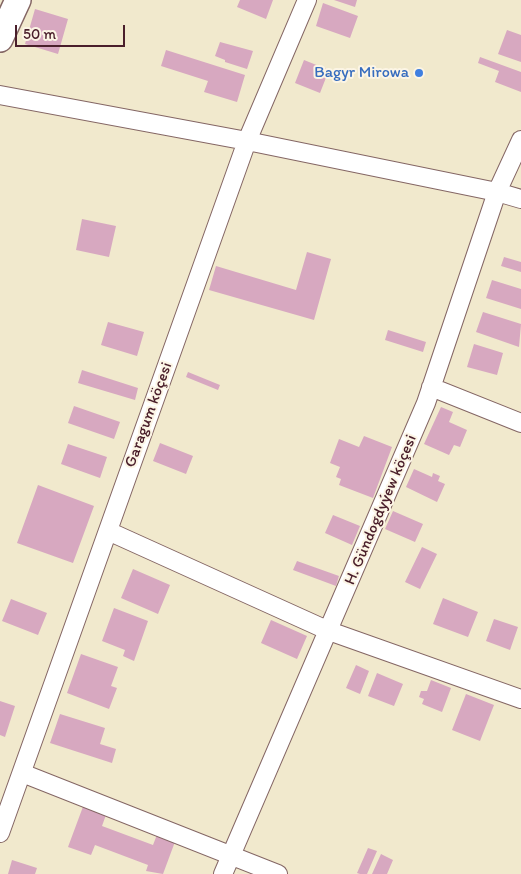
<!DOCTYPE html>
<html>
<head>
<meta charset="utf-8">
<style>
  body { margin:0 }
  #map { position:relative; width:521px; height:874px; overflow:hidden; background:#f1e9cd; font-family:Itim,sans-serif }
  canvas { display:block }
  .scale { position:absolute; left:15px; top:25px; width:110px; height:22px; box-sizing:border-box; border:2px solid #4a1f2b; border-top:0; padding-left:6px; font-size:15px; line-height:18px; white-space:nowrap; color:#4a1f2b; -webkit-text-stroke:4px #fcf5e5; paint-order:stroke }
</style>
</head>
<body>
<div id="map">
<canvas width="521" height="874"></canvas>
<div class="scale">50 m</div>
</div>
<script>
const ctx = document.querySelector('canvas').getContext('2d');
ctx.lineJoin = 'round';
function fill(path, color) { ctx.fillStyle = color; ctx.fill(path, 'evenodd'); }
const poly = rows => new Path2D(rows.map(r => 'M' + r).join(''));
function trace(path, color, width, dash) { ctx.strokeStyle = color; ctx.lineWidth = width; ctx.lineCap = dash ? 'butt' : 'round'; ctx.setLineDash(dash || []); ctx.stroke(path); }
function write(font, color, halo, rows, align = 'center') {
  ctx.font = font + ' Itim,sans-serif'; ctx.lineWidth = 4; ctx.setLineDash([]); ctx.textBaseline = 'middle'; ctx.strokeStyle = halo; ctx.fillStyle = color; for (const [text, x, y, turn = 0] of rows) {
    ctx.save(); ctx.translate(x, y); ctx.rotate((+turn || 0) * Math.PI / 180); ctx.textAlign = isNaN(turn) ? turn : align; if (halo) ctx.strokeText(text, 0, 0); ctx.fillText(text, 0, 0); ctx.restore();
  }
}
fill(poly([
  [240,0,273,0,266,19,237,7],
  [334,0,357,0,355,7],
  [323,3,358,16,350,38,316,26],
  [35,9,68,19,58,54,25,44],
  [507,30,521,35,521,62,498,54],
  [220,42,253,51,247,69,225,62,225,60,215,56],
  [166,50,245,75,237,102,204,92,208,81,161,66],
  [480,57,521,72,521,92,495,82,499,71,478,63],
  [304,60,329,70,320,93,295,83],
  [82,219,116,226,109,257,76,250],
  [307,252,331,259,314,320,209,290,216,266,296,290],
  [504,257,521,262,521,272,501,266],
  [492,280,521,289,521,309,486,298],
  [483,312,521,324,519,347,476,332],
  [108,322,144,332,137,356,101,345],
  [388,330,426,342,423,352,385,340],
  [474,344,503,353,497,375,467,367],
  [82,370,138,388,135,400,78,383],
  [188,372,220,385,218,390,186,377],
  [74,406,120,422,114,439,68,423],
  [441,407,453,412,449,422,467,430,460,447,454,445,449,455,424,444],
  [364,436,392,447,373,498,339,485,341,479,336,477,340,467,330,463,339,439,359,447],
  [160,443,193,456,186,474,153,461],
  [68,444,107,457,100,478,61,464],
  [414,469,432,477,433,473,440,476,438,481,445,484,437,502,406,487],
  [38,485,94,506,73,563,17,543],
  [393,511,423,524,415,542,385,529],
  [333,515,360,526,352,545,325,533],
  [422,547,437,554,420,589,405,582],
  [297,561,339,576,336,586,293,570],
  [133,569,170,585,158,614,121,598],
  [443,598,478,612,468,637,433,624],
  [11,599,47,613,38,635,2,621],
  [114,608,148,621,134,661,123,656,125,650,102,641],
  [494,619,518,627,510,650,486,641],
  [271,620,307,636,297,659,261,643],
  [81,654,118,667,111,686,117,688,109,709,67,693],
  [356,665,369,671,360,694,346,688],
  [377,673,403,684,394,706,368,696],
  [431,680,451,688,442,712,422,704,424,699,419,697,421,691,427,691],
  [466,694,494,705,480,741,452,730],
  [0,701,15,706,5,737,0,735],
  [60,714,105,728,100,744,116,749,112,763,50,743],
  [84,804,107,812,102,826,153,845,158,832,176,839,163,874,146,871,148,865,95,845,91,855,68,847],
  [368,848,377,851,367,874,360,874,357,873],
  [381,854,393,860,387,874,372,874],
  [12,860,37,868,35,874,8,874]
]), '#d7a8c0');
const street = poly([
  [0,95,247,141,497,192,521,199],
  [431,387,521,423],
  [108,531,329,631,521,699],
  [22,773,278,874],
  [0,833,247,141,307,0],
  [223,874,426,403,497,192,521,140]
]);
const secondary = poly([
  [0,39,18,0]
]);
trace(street, '#846664', 20);
trace(secondary, '#846664', 28);
trace(street, '#fff', 18);
trace(secondary, '#fff', 25);
for (const [x, y, r, color] of [
  [419,73,5,"#3f7fe0"]
]) { const dot = new Path2D(); dot.arc(x, y, r, 0, 2 * Math.PI); ctx.fillStyle = color; ctx.fill(dot); trace(dot, '#fcf5e5', 2); }
write('16px', '#366cbe', '#fcf5e5', [
  ["Bagyr Mirowa",409,73]
], 'right');
write('16px', '#4a1f2b', '#fcf5e5', [
  ["Garagum köçesi",149,415,-70],
  ["H. Gündogdyýew köçesi",381,510,-67]
]);
</script>
</body>
</html>
